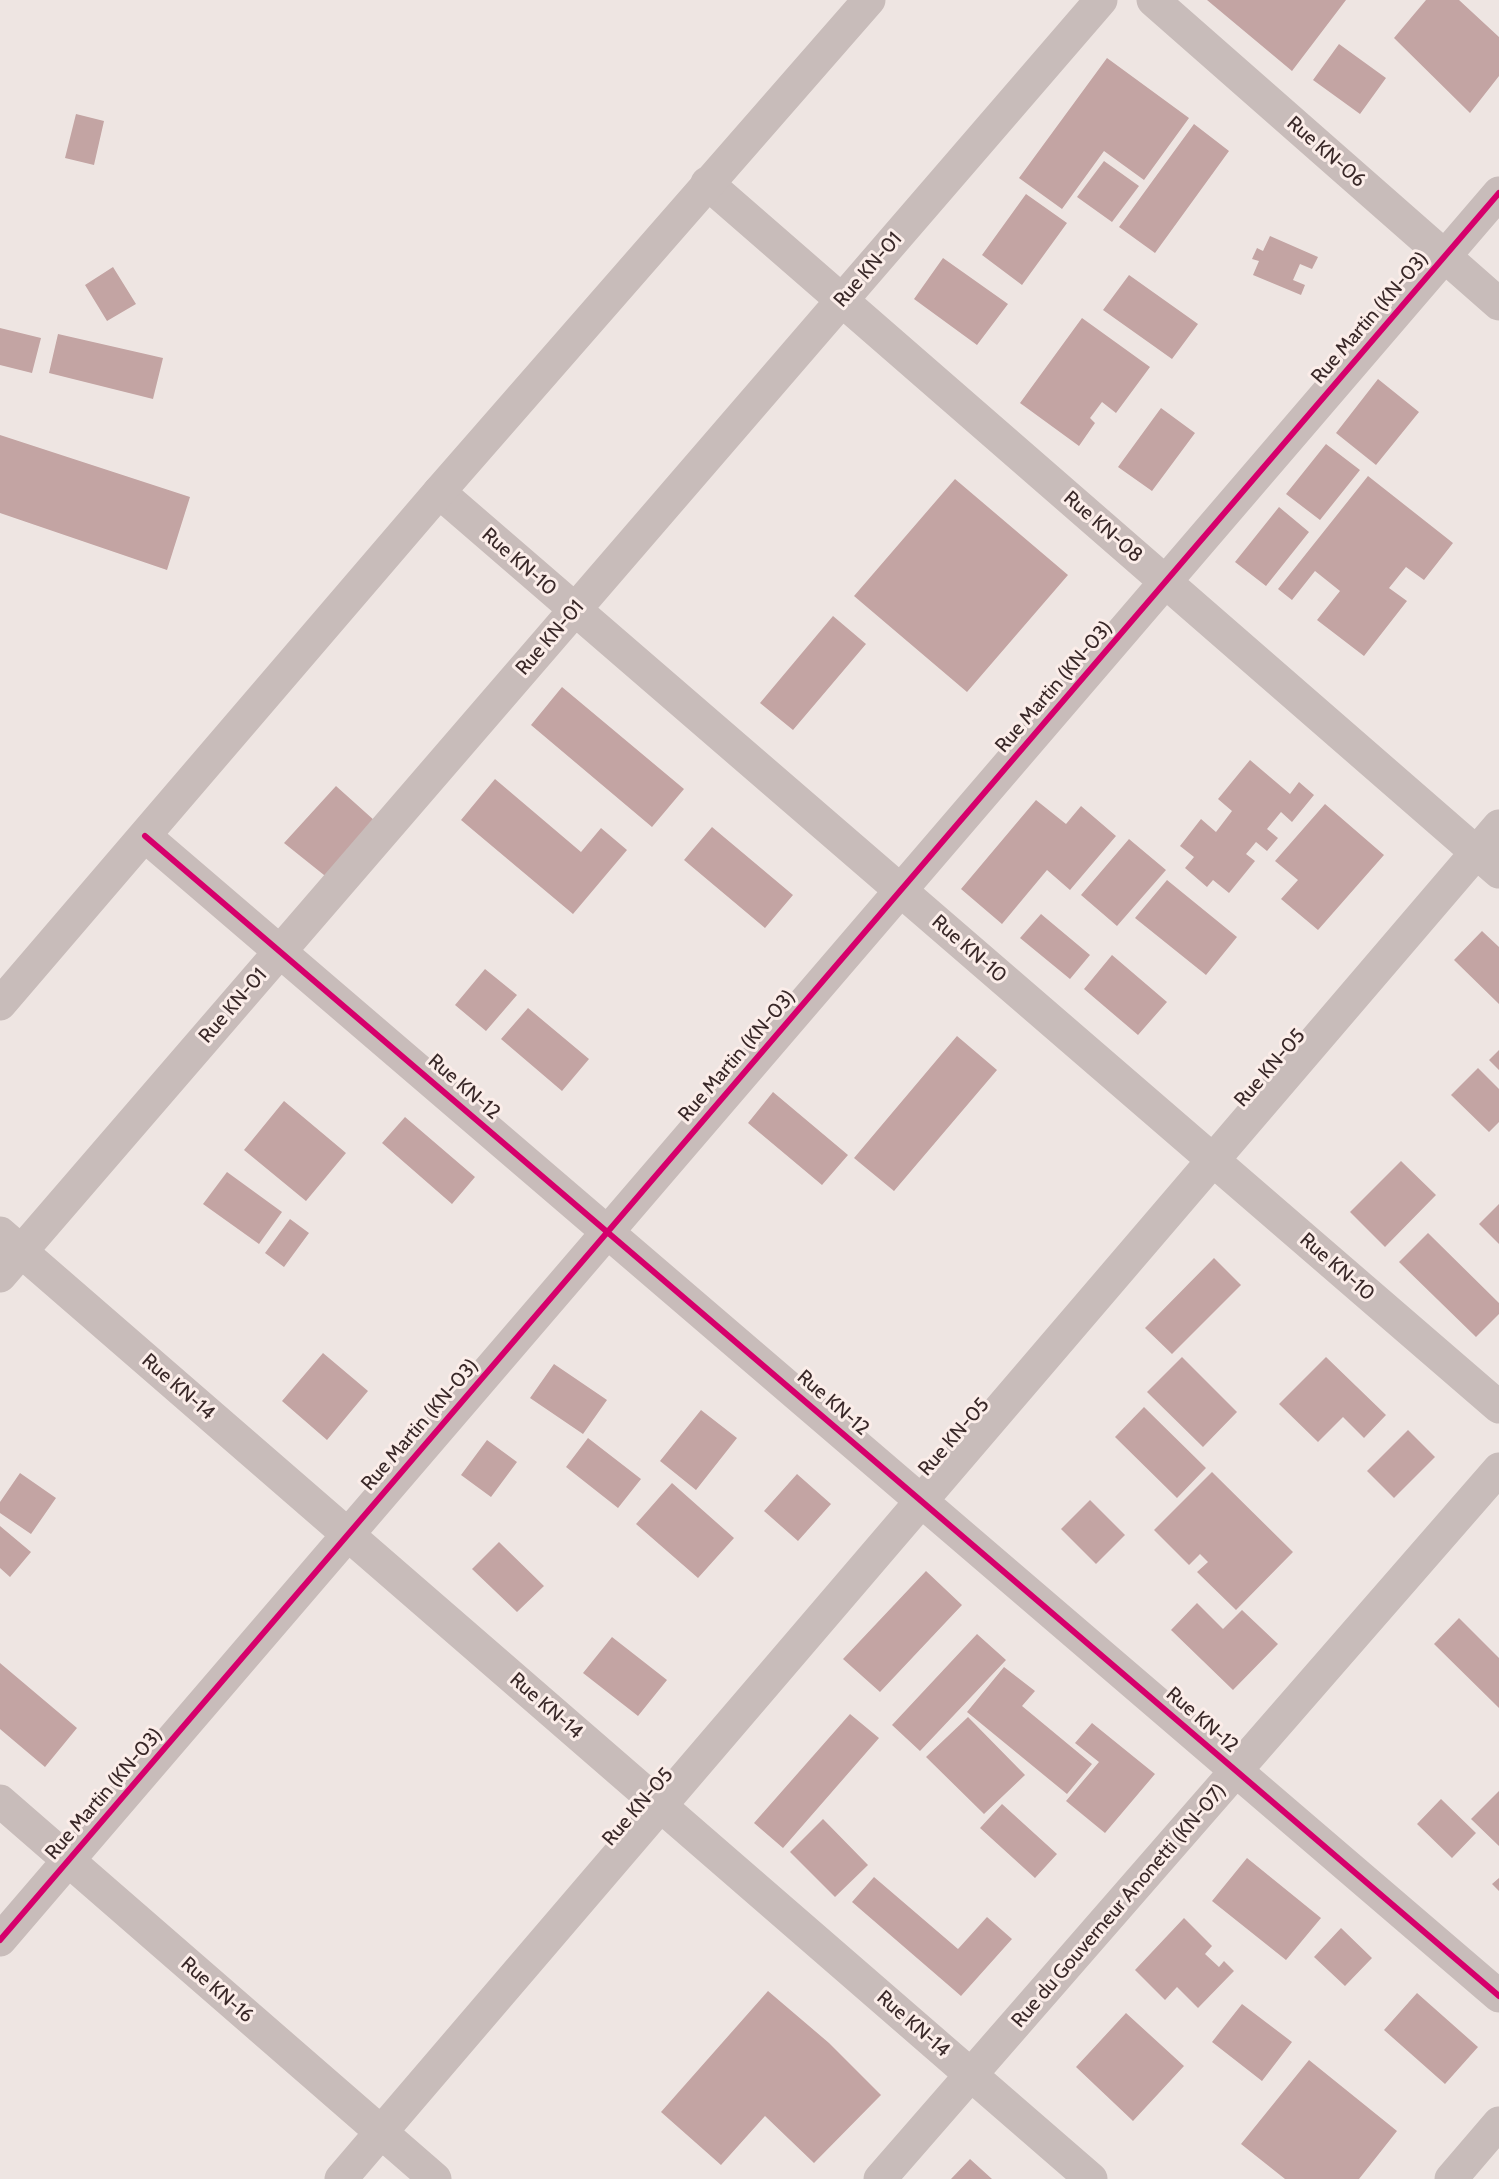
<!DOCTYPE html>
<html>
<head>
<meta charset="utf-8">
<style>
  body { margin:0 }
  canvas { display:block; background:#eee5e2 }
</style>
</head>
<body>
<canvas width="1499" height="2179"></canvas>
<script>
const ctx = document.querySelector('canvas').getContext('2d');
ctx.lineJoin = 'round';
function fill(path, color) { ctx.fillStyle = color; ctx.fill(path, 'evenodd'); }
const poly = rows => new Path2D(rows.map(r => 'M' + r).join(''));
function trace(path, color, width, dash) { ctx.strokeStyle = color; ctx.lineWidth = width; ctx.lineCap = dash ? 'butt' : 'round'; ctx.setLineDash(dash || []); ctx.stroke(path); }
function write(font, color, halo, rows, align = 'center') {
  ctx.font = font + ' Cabin,sans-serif'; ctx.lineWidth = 6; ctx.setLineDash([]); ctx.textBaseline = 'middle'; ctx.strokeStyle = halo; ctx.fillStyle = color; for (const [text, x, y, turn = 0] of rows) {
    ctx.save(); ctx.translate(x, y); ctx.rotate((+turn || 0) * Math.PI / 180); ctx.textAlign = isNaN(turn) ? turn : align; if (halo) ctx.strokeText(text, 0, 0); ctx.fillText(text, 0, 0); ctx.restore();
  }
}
fill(poly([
  [1207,0,1346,0,1292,71],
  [1426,0,1459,0,1499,37,1499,76,1470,113,1394,38],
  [1339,44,1386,78,1360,114,1313,80],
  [1107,58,1189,118,1144,180,1104,151,1062,209,1019,178],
  [76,114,104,121,94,165,65,158],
  [1194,124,1229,151,1155,253,1119,227],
  [1104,161,1139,186,1112,222,1077,197],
  [1026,194,1067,223,1022,285,982,255],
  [1270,236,1318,257,1312,269,1300,264,1293,280,1305,285,1301,295,1253,275,1259,261,1252,259,1257,248,1263,251],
  [943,258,1008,304,977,345,914,299],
  [113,267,136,304,107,321,85,285],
  [1129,275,1198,324,1172,359,1103,310],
  [1082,318,1150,367,1116,413,1102,402,1090,418,1095,423,1079,446,1020,403],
  [0,328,41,338,32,373,0,365],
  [58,334,163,358,153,399,49,373],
  [1378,379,1419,412,1376,465,1336,433],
  [1161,408,1195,433,1152,491,1118,467],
  [0,435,190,497,167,570,0,513],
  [1326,444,1360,470,1320,520,1286,494],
  [1368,476,1453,543,1424,580,1406,567,1389,588,1407,601,1364,656,1317,620,1340,591,1315,571,1292,600,1278,589],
  [955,479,1068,575,967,692,854,596],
  [1279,507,1309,532,1266,586,1235,562],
  [833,616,866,644,793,730,760,703],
  [562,687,684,789,652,827,531,725],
  [1250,760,1290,794,1299,782,1314,795,1292,822,1281,812,1267,829,1278,838,1267,851,1256,842,1246,854,1255,861,1229,893,1213,880,1207,887,1185,868,1194,857,1180,846,1201,819,1216,832,1232,811,1218,799],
  [495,779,581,852,601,828,627,850,573,914,461,820],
  [336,786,375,821,329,879,284,843],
  [1036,800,1066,824,1081,806,1116,836,1070,890,1047,870,1002,924,961,889],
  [1325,804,1384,855,1318,930,1281,899,1298,880,1275,861],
  [712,827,793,895,765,928,684,860],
  [1129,839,1166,870,1117,926,1081,895],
  [1167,880,1237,937,1206,975,1135,918],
  [1041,914,1090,955,1070,979,1020,938],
  [1482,931,1499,947,1499,1004,1454,960],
  [1112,955,1167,1002,1138,1035,1084,989],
  [485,969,517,995,486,1031,455,1005],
  [528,1008,589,1059,562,1091,501,1039],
  [957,1036,997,1070,894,1191,854,1158],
  [1499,1050,1499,1070,1489,1060],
  [1478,1068,1499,1089,1499,1122,1489,1132,1451,1095],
  [773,1092,848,1155,822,1185,748,1123],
  [284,1101,346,1153,306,1201,244,1150],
  [405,1117,475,1177,452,1204,382,1143],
  [1401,1161,1436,1195,1385,1247,1350,1212],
  [227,1172,282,1212,259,1244,203,1204],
  [1499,1204,1499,1244,1479,1224],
  [290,1219,309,1233,284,1267,265,1253],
  [1428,1233,1499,1303,1499,1314,1476,1337,1399,1262],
  [1214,1258,1241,1285,1172,1354,1145,1328],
  [323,1353,368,1391,327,1440,282,1401],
  [1182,1357,1237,1412,1203,1447,1147,1392],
  [1326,1357,1386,1415,1364,1438,1343,1417,1318,1442,1279,1404],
  [554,1364,607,1400,583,1434,530,1398],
  [1144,1407,1206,1468,1177,1498,1115,1437],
  [701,1410,737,1438,696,1490,660,1461],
  [1408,1430,1435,1457,1394,1498,1367,1471],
  [588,1438,641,1479,618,1508,566,1467],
  [487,1440,517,1462,491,1497,461,1475],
  [1212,1472,1293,1552,1236,1610,1197,1572,1208,1562,1200,1554,1189,1565,1154,1530],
  [20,1473,56,1498,31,1534,0,1513,0,1502],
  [797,1474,831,1504,798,1541,764,1511],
  [672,1483,734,1538,698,1578,636,1524],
  [1090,1500,1125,1535,1096,1564,1061,1529],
  [0,1526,31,1552,10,1577,0,1568],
  [499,1542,544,1586,517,1612,472,1569],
  [926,1571,962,1605,880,1692,843,1659],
  [1197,1603,1223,1629,1242,1610,1278,1644,1233,1690,1171,1630],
  [1459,1618,1499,1658,1499,1708,1434,1644],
  [977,1634,1006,1660,920,1751,892,1725],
  [612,1637,667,1680,638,1716,583,1673],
  [0,1663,77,1728,45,1767,0,1729],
  [1004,1667,1035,1691,1022,1706,1092,1764,1067,1794,967,1712],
  [850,1714,879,1738,783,1848,754,1823],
  [968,1717,1025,1775,984,1814,926,1757],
  [1092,1723,1155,1774,1105,1833,1066,1801,1099,1762,1075,1743],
  [1499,1791,1499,1846,1471,1819],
  [1441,1799,1476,1833,1452,1858,1417,1824],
  [1002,1804,1057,1854,1035,1878,980,1828],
  [823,1819,868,1865,835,1897,790,1852],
  [1247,1858,1321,1918,1286,1960,1212,1901],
  [874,1877,958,1949,987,1917,1012,1939,961,1996,852,1902],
  [1499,1878,1499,1891,1492,1884],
  [1184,1918,1212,1946,1205,1954,1219,1967,1224,1961,1234,1971,1198,2008,1177,1987,1165,2000,1135,1970],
  [1341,1928,1372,1958,1345,1986,1314,1957],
  [768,1991,829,2043,881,2095,814,2163,765,2116,721,2165,661,2112],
  [1417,1993,1478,2047,1445,2084,1384,2030],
  [1242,2004,1292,2042,1262,2081,1212,2042],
  [1126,2013,1184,2066,1133,2121,1076,2067],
  [1309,2060,1397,2131,1359,2179,1285,2179,1241,2144],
  [970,2159,992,2179,951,2179]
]), '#c3a4a3');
trace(poly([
  [1153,0,1499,304],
  [707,183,1499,872],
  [439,492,1499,1407],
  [145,836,1499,1996],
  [0,1233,1091,2179],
  [0,1276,1101,0],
  [0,1801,435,2179],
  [0,1940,1499,193],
  [341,2179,1499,826],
  [880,2179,1499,1469],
  [1451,2179,1499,2123]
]), '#c8bcba', 33);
trace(poly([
  [0,1004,439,492,869,0]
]), '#c8bcba', 33);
trace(poly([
  [145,836,1499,1996],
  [0,1940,1499,193]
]), '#d6006c', 6);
write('20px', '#392828', '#fbede9', [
  ["Rue KN-06",1326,152,41],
  ["Rue KN-01",868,270,-49],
  ["Rue Martin (KN-03)",1370,318,-49],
  ["Rue KN-08",1103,527,41],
  ["Rue KN-10",519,562,41],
  ["Rue KN-01",550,638,-49],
  ["Rue Martin (KN-03)",1054,687,-49],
  ["Rue KN-10",969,949,41],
  ["Rue KN-01",233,1006,-49],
  ["Rue Martin (KN-03)",737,1056,-49],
  ["Rue KN-05",1270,1068,-49],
  ["Rue KN-12",464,1087,41],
  ["Rue KN-10",1337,1267,41],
  ["Rue KN-14",178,1387,41],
  ["Rue KN-12",833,1403,41],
  ["Rue Martin (KN-03)",420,1425,-49],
  ["Rue KN-05",954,1437,-49],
  ["Rue KN-14",546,1706,41],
  ["Rue KN-12",1202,1720,41],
  ["Rue Martin (KN-03)",104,1794,-49],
  ["Rue KN-05",638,1807,-49],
  ["Rue du Gouverneur Anonetti (KN-07)",1119,1906,-49],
  ["Rue KN-16",217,1990,41],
  ["Rue KN-14",913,2024,41]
]);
</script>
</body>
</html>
